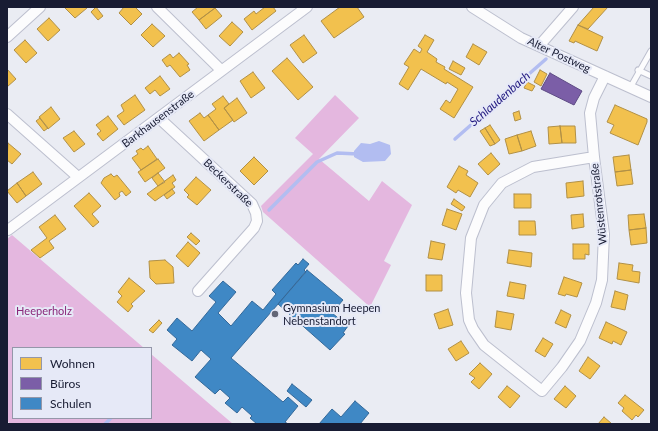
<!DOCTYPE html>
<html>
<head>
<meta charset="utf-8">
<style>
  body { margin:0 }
  #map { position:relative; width:658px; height:431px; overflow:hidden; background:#eaecf3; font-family:Lato,sans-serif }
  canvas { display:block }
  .frame { position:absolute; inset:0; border:8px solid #181c33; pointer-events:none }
  .legend { position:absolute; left:12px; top:347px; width:140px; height:72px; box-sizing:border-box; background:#e6e9f7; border:1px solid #9497a9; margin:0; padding:5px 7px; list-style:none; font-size:12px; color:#181c33 }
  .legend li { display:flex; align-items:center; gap:8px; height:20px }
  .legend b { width:20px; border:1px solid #9497a9 }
</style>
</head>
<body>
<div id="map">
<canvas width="658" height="431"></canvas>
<div class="frame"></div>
<ul class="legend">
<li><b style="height:11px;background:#f2c14e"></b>Wohnen</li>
<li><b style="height:11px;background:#7b5ea7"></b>Büros</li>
<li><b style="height:11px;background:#3f88c5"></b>Schulen</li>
</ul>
</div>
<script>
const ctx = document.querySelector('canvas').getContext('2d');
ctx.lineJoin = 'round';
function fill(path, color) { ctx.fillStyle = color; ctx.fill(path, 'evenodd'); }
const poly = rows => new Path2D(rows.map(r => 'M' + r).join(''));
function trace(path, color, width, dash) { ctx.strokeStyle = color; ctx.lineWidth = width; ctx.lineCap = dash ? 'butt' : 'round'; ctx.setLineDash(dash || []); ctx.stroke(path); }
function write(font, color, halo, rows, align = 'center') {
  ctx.font = font + ' Lato,sans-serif'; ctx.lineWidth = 4; ctx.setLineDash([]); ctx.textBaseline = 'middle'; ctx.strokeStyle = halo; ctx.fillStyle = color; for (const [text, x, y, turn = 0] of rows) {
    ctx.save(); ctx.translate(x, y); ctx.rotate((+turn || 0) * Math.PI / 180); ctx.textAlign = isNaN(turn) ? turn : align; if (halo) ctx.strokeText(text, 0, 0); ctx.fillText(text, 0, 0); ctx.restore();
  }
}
fill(poly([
  [335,95,359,118,319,159,369,201,382,181,412,205,384,261,391,265,370,307,263,212,261,206,313,154,295,138],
  [12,235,144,348,13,348,13,418,151,418,151,354,233,424,10,424,7,420,7,239]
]), '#e4b7df');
fill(poly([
  [379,141,390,145,391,154,385,161,363,162,354,157,354,151,361,143,370,144]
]), '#b2bdf1');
const homes = poly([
  [64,7,86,7,87,8,75,18,64,7],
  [96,7,103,16,98,20,91,12,96,7],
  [124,7,135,7,142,14,131,25,119,13,124,7],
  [198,7,214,7,215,8,199,20,192,12,198,7],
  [265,7,273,7,276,11,252,30,244,19,254,11,256,14,265,7],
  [340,7,357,7,364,17,334,38,321,21,340,7],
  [594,7,608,7,588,29,578,25,594,7],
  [215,8,222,16,206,29,199,20,215,8],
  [49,18,60,30,48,41,37,29,49,18],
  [232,22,243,32,230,46,219,36,232,22],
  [152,24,165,36,153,47,141,35,152,24],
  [578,25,603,37,597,51,575,41,574,43,569,41,578,25],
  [304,35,317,53,303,63,290,45,304,35],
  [425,35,434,40,427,52,437,59,436,62,445,67,444,69,473,87,454,118,440,109,446,100,450,103,458,89,447,82,446,84,421,69,408,90,399,84,409,67,404,64,414,49,420,53,422,49,418,46,425,35],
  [25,40,37,53,26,63,14,50,25,40],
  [473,44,487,52,479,65,466,57,473,44],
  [179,53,189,64,187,65,190,70,180,77,170,65,167,67,162,60,170,54,173,58,179,53],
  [287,58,313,87,298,100,272,71,287,58],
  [453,61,465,68,461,75,449,69,453,61],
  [7,69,16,79,7,87,7,69],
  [540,70,547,74,541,86,534,82,540,70],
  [253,72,265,88,251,98,240,81,253,72],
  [160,76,170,89,160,96,155,90,150,94,145,88,160,76],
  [527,82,535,86,532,91,524,88,527,82],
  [135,95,145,110,124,125,117,116,124,111,121,105,135,95],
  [223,96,229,104,224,108,233,120,219,130,208,115,216,109,212,104,223,96],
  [237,98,247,113,234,122,224,108,237,98],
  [615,105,647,119,647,122,638,145,610,133,614,125,607,122,615,105],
  [51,107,60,119,48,129,39,117,51,107],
  [519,111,521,119,515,121,513,113,519,111],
  [200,113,204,118,208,115,219,130,204,141,189,121,200,113],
  [108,116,118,129,103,141,97,134,101,131,96,125,108,116],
  [40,118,48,128,44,131,36,121,40,118],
  [490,125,500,140,495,144,485,128,490,125],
  [560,126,562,143,549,144,548,127,560,126],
  [560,126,575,126,576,143,562,143,560,126],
  [485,128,495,144,490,146,480,131,485,128],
  [74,131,85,144,74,152,63,138,74,131],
  [531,131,536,146,522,151,517,135,531,131],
  [517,135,522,151,509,154,505,139,517,135],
  [8,143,21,154,12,164,7,160,8,143],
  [148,146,157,159,141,170,132,158,138,154,136,151,141,148,143,150,148,146],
  [491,153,500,164,488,175,478,164,491,153],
  [629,155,631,170,615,172,613,157,629,155],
  [254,157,268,171,254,185,240,171,254,157],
  [158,159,165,168,145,182,138,172,158,159],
  [459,166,468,171,466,175,478,183,470,197,458,190,456,193,447,187,459,166],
  [631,170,633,184,617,186,615,172,631,170],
  [33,172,42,184,26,196,17,183,33,172],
  [158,173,165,182,158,186,152,178,158,173],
  [111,174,114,177,117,175,131,192,126,196,122,191,119,193,120,196,115,200,101,183,104,178,111,174],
  [173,175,176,180,172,183,175,187,155,201,147,194,173,175],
  [196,177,211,190,197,205,187,197,189,195,184,190,196,177],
  [583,181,584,196,567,198,566,183,583,181],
  [17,183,26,196,17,203,7,191,17,183],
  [172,189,175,193,167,199,164,195,172,189],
  [89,193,101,206,92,214,99,222,93,227,74,206,89,193],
  [514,194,531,194,531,208,514,208,514,194],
  [454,199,465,207,462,211,451,204,454,199],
  [447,209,462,214,456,230,442,225,447,209],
  [583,214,584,227,572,229,571,215,583,214],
  [644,214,646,228,629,230,628,215,644,214],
  [55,215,66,229,49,241,54,248,40,258,31,250,47,238,39,227,55,215],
  [519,221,535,221,536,235,519,235,519,221],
  [646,228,647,243,631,245,629,230,646,228],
  [191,233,200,241,196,245,187,237,191,233],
  [431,241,445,244,442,260,428,258,431,241],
  [188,242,200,253,188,267,176,256,188,242],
  [573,244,589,244,589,255,585,254,585,259,573,259,573,244],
  [509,250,532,253,531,267,507,263,509,250],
  [165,260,173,267,174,283,156,284,150,278,149,261,165,260],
  [619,263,633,265,632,271,640,272,639,283,617,279,619,263],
  [426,275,442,275,442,291,426,291,426,275],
  [564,277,582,283,577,297,566,294,565,296,558,294,564,277],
  [129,278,145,291,131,304,133,306,128,312,117,302,122,296,118,292,129,278],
  [510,282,526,285,524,299,507,296,510,282],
  [615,291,628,295,625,310,611,307,615,291],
  [448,309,453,325,439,329,434,314,448,309],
  [561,310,571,315,566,328,555,323,561,310],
  [497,311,514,314,511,330,495,327,497,311],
  [159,320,162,323,153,333,149,330,159,320],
  [606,322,627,332,621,345,613,341,612,344,599,338,606,322],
  [543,338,553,344,545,357,535,351,543,338],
  [461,341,469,353,456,361,448,349,461,341],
  [588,357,600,366,590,379,579,371,588,357],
  [480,363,492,374,479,389,471,382,475,378,469,374,480,363],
  [507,386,520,396,510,408,498,397,507,386],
  [565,386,576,396,566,408,554,399,565,386],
  [625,395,644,410,638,417,636,415,632,420,622,411,624,408,618,403,625,395],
  [604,417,612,424,598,424,604,417]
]);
fill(homes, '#f2c14e');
trace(homes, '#b19046', 1);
const offices = poly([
  [550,73,582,91,574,105,541,89,550,73]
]);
fill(offices, '#7b5ea7');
trace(offices, '#5d4a84', 1);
const schools = poly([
  [303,259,309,264,304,270,306,272,231,358,283,402,288,397,298,406,285,422,288,424,257,424,250,418,252,416,242,407,237,413,225,403,230,398,220,389,215,394,195,377,211,359,201,350,192,361,172,345,177,339,167,330,177,318,192,331,216,302,209,296,223,281,236,292,218,313,231,326,252,301,263,310,276,294,272,290,296,263,298,265,303,259],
  [307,270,343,300,332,313,348,326,343,333,345,334,330,350,278,304,307,270],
  [292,384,312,400,306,407,287,391,292,384],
  [355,401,369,413,360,424,319,424,332,409,341,417,355,401]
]);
fill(schools, '#3f88c5');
trace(schools, '#336899', 1);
trace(poly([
  [455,139,546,59],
  [269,210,317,162,337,153,358,154],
  [105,424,111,418]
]), '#b2bdf1', 3.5);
const service = poly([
  [638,70,651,76],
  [630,88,651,51]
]);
const minor = poly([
  [157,7,221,70],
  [472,7,521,38,651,97],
  [7,37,40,7],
  [539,46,573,7],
  [7,114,78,177],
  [159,118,252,204,256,213,257,221,254,228,198,291],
  [594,157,604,234,602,280,596,303,580,341,562,367,542,391,484,345,473,329,469,320,466,293,471,238,484,205,502,183,533,167,594,157,590,113,594,98,605,76],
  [8,230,307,7]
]);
trace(service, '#bcbfce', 7);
trace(minor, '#bcbfce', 12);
trace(service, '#fcfcfd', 5);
trace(minor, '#fcfcfd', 10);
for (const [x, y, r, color] of [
  [275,314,4,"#626576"]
]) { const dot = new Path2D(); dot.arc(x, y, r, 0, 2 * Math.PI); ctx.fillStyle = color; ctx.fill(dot); trace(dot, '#e6e9f7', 1.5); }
write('11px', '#181c33', '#e6e9f7', [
  ["Alter Postweg",559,55,25],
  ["Barkhausenstraße",158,119,-37],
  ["Beckerstraße",228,183,44],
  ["Wüstenrotstraße",599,204,-96]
]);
write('11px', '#181c33', '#e6e9f7', [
  ["Gymnasium Heepen",283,308],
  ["Nebenstandort",283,321]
], 'left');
write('11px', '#8a287a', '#e6e9f7', [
  ["Heeperholz",44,311]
]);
write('italic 12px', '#221a80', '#e6e9f7', [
  ["Schlaudenbach",500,99,-41]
]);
</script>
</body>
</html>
